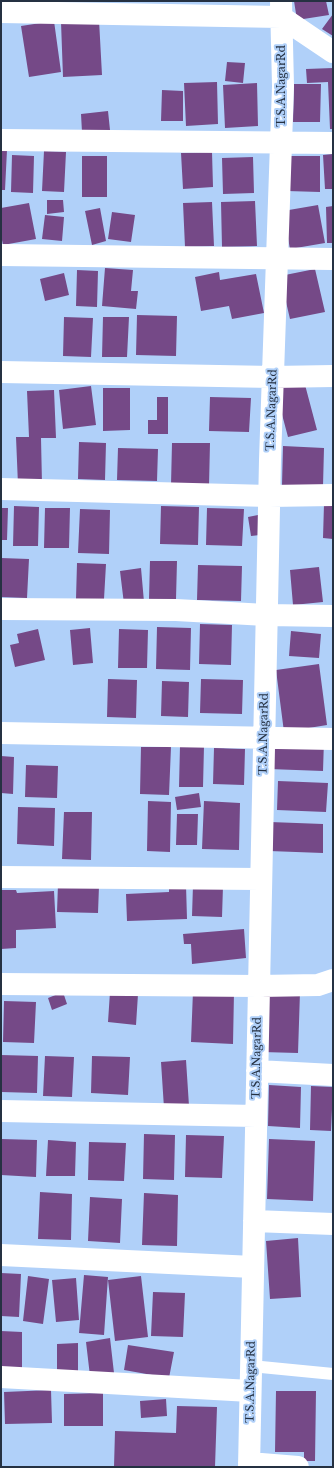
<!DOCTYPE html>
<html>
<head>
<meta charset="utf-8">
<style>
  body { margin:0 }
  #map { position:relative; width:334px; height:1468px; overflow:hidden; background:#b0d0f9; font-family:"Libre Baskerville",serif }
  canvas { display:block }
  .frame { position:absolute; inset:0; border:2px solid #253142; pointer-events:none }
</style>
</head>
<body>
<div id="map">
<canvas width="334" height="1468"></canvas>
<div class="frame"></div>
</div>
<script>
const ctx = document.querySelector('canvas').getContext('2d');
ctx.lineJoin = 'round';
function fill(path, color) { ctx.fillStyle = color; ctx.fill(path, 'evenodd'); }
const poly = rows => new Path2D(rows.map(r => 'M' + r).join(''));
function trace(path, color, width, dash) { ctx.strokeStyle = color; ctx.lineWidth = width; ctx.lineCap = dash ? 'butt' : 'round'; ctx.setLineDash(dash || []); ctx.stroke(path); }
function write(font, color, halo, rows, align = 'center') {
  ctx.font = font + ' "Libre Baskerville",serif'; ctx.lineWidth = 4; ctx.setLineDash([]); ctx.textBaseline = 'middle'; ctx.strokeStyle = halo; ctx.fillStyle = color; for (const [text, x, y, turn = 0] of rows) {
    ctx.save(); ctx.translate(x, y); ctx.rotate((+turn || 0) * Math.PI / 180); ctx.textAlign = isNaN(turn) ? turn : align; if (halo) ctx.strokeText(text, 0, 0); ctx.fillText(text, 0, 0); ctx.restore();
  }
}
fill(poly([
  [294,1,326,1,329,15,297,20],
  [333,14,333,36,322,29],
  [99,20,102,75,63,77,61,22],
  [54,21,61,72,29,77,21,26],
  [227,62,245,63,243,83,225,81],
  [333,68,333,129,330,129,328,82,307,83,306,69],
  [217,82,218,124,186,126,184,83],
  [257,83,258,126,225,128,223,85],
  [294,84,321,84,320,122,293,122],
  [162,90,183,91,183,121,161,121],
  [108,111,110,130,82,132,81,114],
  [1,150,7,150,5,190,1,190],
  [44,151,66,152,64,192,42,191],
  [212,152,213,187,183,189,181,153],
  [333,154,333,189,325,189,323,155],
  [12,155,34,156,33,193,11,192],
  [82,156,107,156,107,197,82,197],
  [288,156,320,156,320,192,287,191],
  [253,157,254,193,223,194,222,158],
  [47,200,63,200,64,212,47,214],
  [255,201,257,246,222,247,221,202],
  [212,202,214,246,185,247,183,203],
  [29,203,36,239,3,245,1,235,1,208],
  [318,205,325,243,290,249,283,211],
  [333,206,333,243,327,243,326,207],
  [100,208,106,241,92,245,85,211],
  [112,212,135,215,131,242,108,239],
  [45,215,64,217,62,241,42,239],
  [105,268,133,270,131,291,138,291,136,309,102,306],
  [315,269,325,312,290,319,280,276],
  [77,270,98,271,97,307,76,306],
  [219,272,220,280,256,274,264,313,232,319,229,306,201,311,195,277],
  [64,273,69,295,45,301,40,279],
  [137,315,177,316,176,356,136,355],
  [64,317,93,318,91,357,63,356],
  [103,317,129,317,127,357,102,357],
  [304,381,317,430,288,437,275,388],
  [91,386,96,425,63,429,59,390],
  [103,388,130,388,130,430,103,431],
  [54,390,56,438,41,438,42,484,18,485,16,437,29,437,27,391],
  [157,397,168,397,168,434,148,434,148,420,157,420],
  [210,397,251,398,249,432,209,431],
  [79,442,106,443,105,480,78,479],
  [172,443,210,443,209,486,171,485],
  [283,446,324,448,323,486,282,485],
  [118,448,158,449,157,481,117,480],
  [324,504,333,504,333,539,323,538],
  [14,506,39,507,38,546,13,546],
  [161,506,199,507,198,545,160,544],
  [1,508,8,508,7,540,1,540],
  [45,508,70,508,69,548,44,548],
  [207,508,244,509,242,546,206,545],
  [80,509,110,510,109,554,78,553],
  [258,515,260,535,251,536,248,517],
  [1,558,29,559,27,598,1,597],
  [150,561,177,561,176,599,149,599],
  [77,563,106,564,104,599,76,599],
  [198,565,242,566,241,601,197,600],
  [319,567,323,602,293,605,290,570],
  [141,568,144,602,124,604,120,571],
  [200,624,232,625,231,665,199,664],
  [157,627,191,628,190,670,156,669],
  [90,628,93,663,73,665,70,630],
  [38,629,45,660,15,667,10,645,19,643,17,634],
  [119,629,148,630,147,668,118,668],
  [291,631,321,634,319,658,289,656],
  [319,664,327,725,284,732,276,670],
  [108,679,137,680,136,718,107,717],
  [201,679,243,680,242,714,200,713],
  [162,681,189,682,188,717,161,716],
  [270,738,324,740,323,771,269,769],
  [180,746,204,746,203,787,179,787],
  [141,747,171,747,169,795,140,794],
  [214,748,245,749,244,785,213,784],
  [1,756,14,757,13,794,1,793],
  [26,765,58,766,57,798,25,797],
  [278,781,328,783,326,812,277,810],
  [199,793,201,807,177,810,175,797],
  [148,801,171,802,170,852,147,851],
  [204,801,240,803,239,850,202,849],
  [18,807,55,808,54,846,17,844],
  [64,812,92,812,91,860,62,859],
  [177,814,198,814,197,845,176,845],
  [270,822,323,824,323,853,269,851],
  [58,884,99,886,98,913,57,912],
  [186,885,187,919,127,921,126,894,169,892,169,886],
  [193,885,223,886,222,917,192,916],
  [1,890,16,890,17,893,54,891,56,928,16,930,16,948,1,949],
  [244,929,246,958,192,964,191,944,184,944,183,934],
  [193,991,234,992,233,1044,191,1042],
  [264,991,300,992,298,1053,262,1052],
  [63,992,67,1004,52,1010,48,998],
  [110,992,138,994,136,1025,108,1022],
  [4,1001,36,1002,34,1043,3,1042],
  [1,1055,38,1056,37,1093,1,1092],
  [45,1056,74,1057,72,1097,43,1096],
  [92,1056,130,1057,128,1095,91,1093],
  [186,1060,189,1106,164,1108,161,1062],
  [269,1085,301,1087,300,1128,268,1126],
  [311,1086,333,1087,331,1131,310,1130],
  [144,1134,175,1135,174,1180,143,1179],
  [186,1135,224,1136,222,1178,185,1177],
  [1,1139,37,1140,36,1177,1,1175],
  [269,1139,315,1141,313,1201,267,1199],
  [48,1140,76,1142,75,1176,46,1176],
  [89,1142,126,1143,124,1181,88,1180],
  [40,1192,72,1194,71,1240,38,1239],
  [144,1193,178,1195,177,1246,142,1245],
  [90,1197,122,1199,120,1243,88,1241],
  [298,1238,301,1297,270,1299,266,1241],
  [1,1273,21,1274,19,1317,1,1316],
  [84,1275,108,1277,104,1335,79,1333],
  [28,1276,49,1279,43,1324,23,1321],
  [141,1276,148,1337,115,1341,108,1280],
  [76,1278,79,1320,56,1322,52,1280],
  [153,1292,185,1293,183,1337,151,1336],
  [1,1331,22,1332,22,1372,1,1371],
  [110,1338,114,1373,90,1376,86,1342],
  [78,1343,78,1375,57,1376,57,1344],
  [128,1345,174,1352,169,1378,124,1370],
  [51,1390,52,1423,5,1424,4,1392],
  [276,1391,316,1391,315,1461,304,1461,304,1452,275,1452],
  [103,1393,103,1426,64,1426,64,1394],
  [166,1399,167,1416,141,1418,140,1401],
  [177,1406,217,1407,215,1467,114,1467,115,1431,176,1433]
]), '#754987');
trace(poly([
  [251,1366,333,1374]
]), '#fff', 12);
trace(poly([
  [1,12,281,17,333,52],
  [1,140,333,143],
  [1,255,333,259],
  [1,372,273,377,333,376],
  [1,489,269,496,333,495],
  [1,609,176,610,266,615,333,616],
  [1,733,333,739],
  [1,877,261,879],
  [1,984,259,986,318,985,333,980],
  [257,1071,333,1075],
  [1,1111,256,1116],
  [254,1221,333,1224],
  [1,1255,253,1267],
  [1,1377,250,1391],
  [249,1463,298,1467],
  [249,1467,270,460,283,86,281,1]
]), '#fff', 22);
write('11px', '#253142', '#b0d0f9', [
  ["T.S.A.NagarRd",282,86,-90],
  ["T.S.A.NagarRd",272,410,-88],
  ["T.S.A.NagarRd",264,734,-89],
  ["T.S.A.NagarRd",257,1058,-89],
  ["T.S.A.NagarRd",251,1382,-89]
]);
</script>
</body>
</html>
